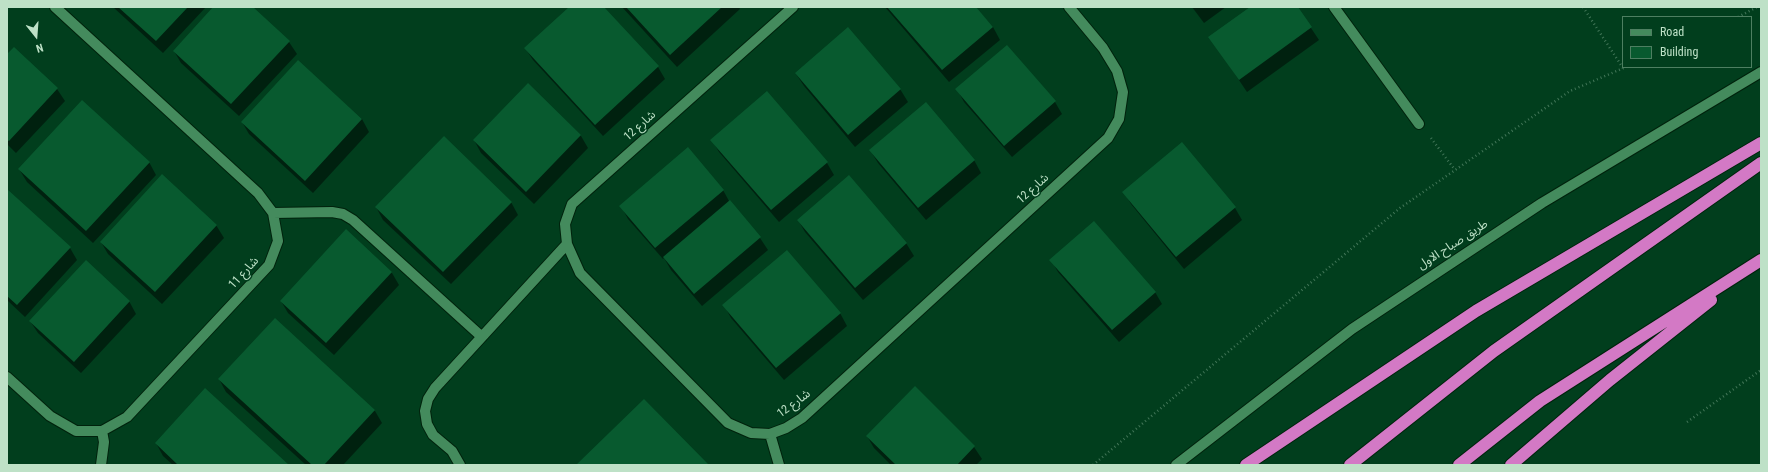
<!DOCTYPE html>
<html>
<head>
<meta charset="utf-8">
<style>
  body { margin:0 }
  #map { position:relative; width:1768px; height:472px; overflow:hidden; background:#013e1d; font-family:"Roboto Condensed",sans-serif }
  canvas { display:block }
  .frame { position:absolute; inset:0; border:8px solid #bee1c7; pointer-events:none }
  .legend { position:absolute; left:1622px; top:16px; width:130px; height:52px; box-sizing:border-box; background:#013e1d; border:1px solid #4d7f61; margin:0; padding:5px 7px; list-style:none; font-size:12px; color:#bee1c7 }
  .legend li { display:flex; align-items:center; gap:8px; height:20px }
  .legend b { width:20px; border:1px solid #4d7f61 }
  .north { position:absolute; left:16px; top:16px; width:40px; height:40px; -webkit-text-stroke:3px #013e1d; paint-order:stroke; rotate:163deg; font-size:11px; font-weight:700; line-height:16px; text-align:center; color:#bee1c7 }
  .north::after { content:''; display:block; margin:auto; width:14px; height:18px; background:#bee1c7; clip-path:polygon(50% 0,100% 100%,50% 72%,0 100%) }
</style>
</head>
<body>
<div id="map">
<canvas width="1768" height="472"></canvas>
<div class="frame"></div>
<ul class="legend">
<li><b style="height:5px;background:#448b5d"></b>Road</li>
<li><b style="height:11px;background:#085a2f"></b>Building</li>
</ul>
<div class="north">N</div>
</div>
<script>
const ctx = document.querySelector('canvas').getContext('2d');
ctx.lineJoin = 'round';
function fill(path, color) { ctx.fillStyle = color; ctx.fill(path, 'evenodd'); }
const poly = rows => new Path2D(rows.map(r => 'M' + r).join(''));
function trace(path, color, width, dash) { ctx.strokeStyle = color; ctx.lineWidth = width; ctx.lineCap = dash ? 'butt' : 'round'; ctx.setLineDash(dash || []); ctx.stroke(path); }
function write(font, color, halo, rows, align = 'center') {
  ctx.font = font + ' "Roboto Condensed","Noto Sans Arabic",sans-serif'; ctx.lineWidth = 3; ctx.setLineDash([]); ctx.textBaseline = 'middle'; ctx.strokeStyle = halo; ctx.fillStyle = color; for (const [text, x, y, turn = 0] of rows) {
    ctx.save(); ctx.translate(x, y); ctx.rotate((+turn || 0) * Math.PI / 180); ctx.textAlign = isNaN(turn) ? turn : align; if (halo) ctx.strokeText(text, 0, 0); ctx.fillText(text, 0, 0); ctx.restore();
  }
}
fill(poly([
  [113,7,206,7,163,53],
  [214,7,252,7,289,42,297,54,239,116,181,63,174,51],
  [570,7,603,7,658,67,665,79,603,136,533,60,525,48],
  [622,7,739,7,740,9,677,67],
  [885,7,975,7,993,27,1000,40,949,82],
  [1192,7,1226,7,1204,23],
  [1252,7,1297,7,1319,40,1247,92,1210,37],
  [7,55,57,89,65,101,16,153,7,144],
  [298,61,362,119,369,132,313,193,249,134,242,122],
  [796,74,900,89,908,102,855,147,804,86],
  [528,85,581,136,588,148,534,204,481,153,474,140],
  [957,89,1055,102,1062,114,1012,157,964,102],
  [712,140,827,163,834,175,779,222,719,152],
  [1182,144,1235,208,1242,220,1184,269,1131,204,1124,192],
  [870,150,974,160,981,173,926,220,878,163],
  [149,162,156,175,93,243,27,182,19,169],
  [7,190,70,248,77,260,25,317,7,300],
  [723,190,729,201,760,238,768,250,702,306,671,270,664,258,663,259,628,219,621,206],
  [511,202,518,215,451,284,383,220,376,207],
  [798,220,906,243,914,256,863,300,805,232],
  [216,225,224,238,162,304,108,254,101,242],
  [346,231,392,273,399,285,334,355,288,313,281,301],
  [1051,260,1155,292,1162,304,1119,342,1058,272],
  [129,301,136,314,81,373,38,333,30,321],
  [724,305,840,313,847,326,784,380,731,318],
  [275,319,375,411,382,423,343,465,306,465,226,392,219,379],
  [915,388,974,447,982,459,976,465,891,465,874,448,867,436],
  [156,443,287,465,173,465,163,456]
]), '#0007');
fill(poly([
  [118,7,188,7,156,41],
  [213,7,253,7,290,41,231,104,173,51],
  [569,7,604,7,659,66,595,125,524,48],
  [626,7,722,7,670,55],
  [887,7,976,7,993,27,942,70],
  [1250,7,1298,7,1312,27,1239,80,1208,37],
  [848,27,901,89,848,135,795,73],
  [1007,45,1056,101,1004,146,955,89],
  [14,47,58,88,9,141,7,140,7,54],
  [298,60,362,119,305,181,241,122],
  [528,83,581,135,526,192,473,140],
  [767,91,828,162,771,210,710,140],
  [82,100,150,162,86,231,18,169],
  [926,102,975,160,918,208,869,150],
  [444,136,512,202,443,272,375,207],
  [1182,142,1236,207,1176,257,1122,192],
  [688,147,724,190,655,248,619,206],
  [162,174,217,225,155,292,100,242],
  [849,175,907,243,855,288,797,220],
  [7,189,71,247,17,305,7,296],
  [730,200,761,237,694,294,663,257],
  [1094,221,1156,292,1112,330,1049,260],
  [346,229,392,272,326,343,280,301],
  [787,250,841,313,776,368,722,305],
  [86,260,130,301,74,362,29,321],
  [275,318,375,410,324,465,312,465,218,379],
  [915,386,975,446,957,465,896,465,866,436],
  [205,388,289,465,178,465,155,443],
  [644,399,709,465,576,465]
]), '#085a2f');
const minor = poly([
  [793,7,572,204,565,224,567,244,580,273,728,423,751,433,770,434,786,428,802,418,1108,138,1119,119,1123,92,1117,71,1103,48,1069,7],
  [1334,7,1419,124],
  [273,213,332,212,343,214,353,220,482,337],
  [7,377,50,416,76,431,102,431,127,417,269,265,278,241,273,213,258,193,55,7],
  [770,434,779,465],
  [101,465,104,442,102,431],
  [460,465,452,451,433,435,427,424,425,411,428,399,435,388,567,244],
  [1176,465,1352,329,1542,203,1761,72]
]);
const highway = poly([
  [1246,465,1476,311,1761,143],
  [1350,465,1494,351,1761,163],
  [1459,465,1540,401,1761,260],
  [1511,465,1610,380,1711,300]
]);
trace(minor, '#00220c', 12);
trace(highway, '#00220c', 14);
trace(poly([
  [1583,7,1623,68],
  [1738,17,1757,7],
  [1431,138,1455,170],
  [1687,422,1761,370],
  [1093,465,1400,208,1570,91,1626,67]
]), '#427658', 2.5, [1, 3]);
trace(minor, '#448b5d', 10);
trace(highway, '#d379c5', 12);
write('12px', '#bee1c7', '#013e1d', [
  ["شارع 12",640,126,-42],
  ["شارع 12",1033,189,-42],
  ["طريق صباح الاول",1453,245,-33],
  ["شارع 11",244,273,-48],
  ["شارع 12",794,404,-37]
]);
</script>
</body>
</html>
